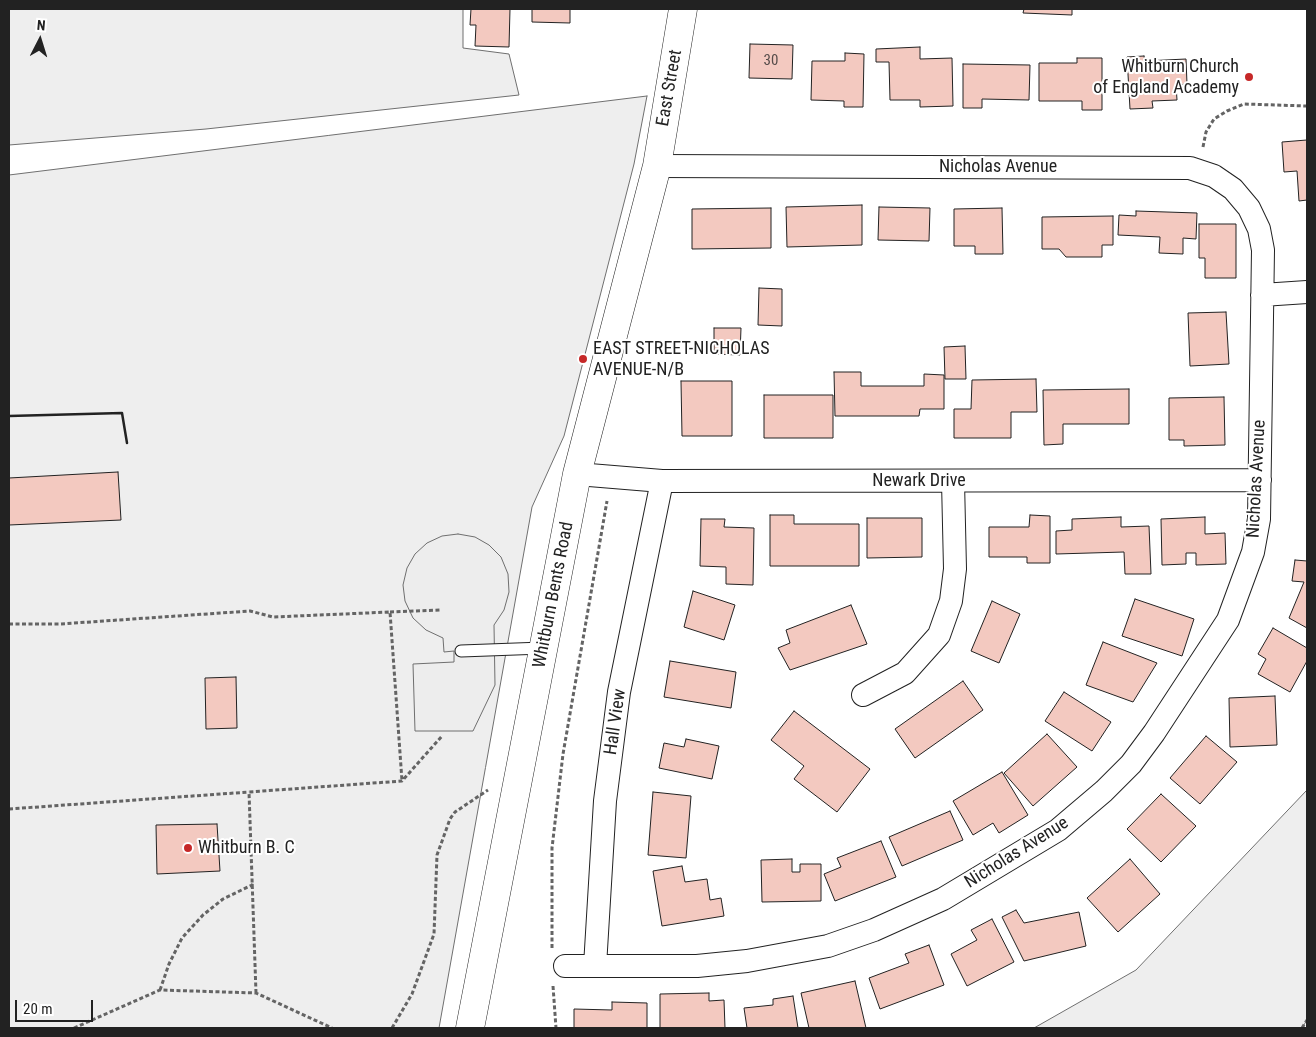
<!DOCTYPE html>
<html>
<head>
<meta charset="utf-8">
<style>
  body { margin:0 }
  #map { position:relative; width:1316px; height:1037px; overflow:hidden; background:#fff; font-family:"Roboto Condensed",sans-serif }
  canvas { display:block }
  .frame { position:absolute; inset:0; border:10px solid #222; pointer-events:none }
  .north { position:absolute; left:15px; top:15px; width:50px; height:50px; -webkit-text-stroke:4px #fff; paint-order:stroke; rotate:5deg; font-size:14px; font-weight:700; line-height:20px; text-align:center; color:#222 }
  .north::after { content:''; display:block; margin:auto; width:18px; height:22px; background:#222; clip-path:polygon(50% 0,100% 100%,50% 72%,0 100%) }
  .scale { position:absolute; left:15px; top:1000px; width:78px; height:22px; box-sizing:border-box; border:2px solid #222; border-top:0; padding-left:6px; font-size:15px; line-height:18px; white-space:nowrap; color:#222; -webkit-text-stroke:4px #fff; paint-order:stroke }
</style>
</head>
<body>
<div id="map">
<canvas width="1316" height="1037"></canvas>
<div class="frame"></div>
<div class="north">N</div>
<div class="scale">20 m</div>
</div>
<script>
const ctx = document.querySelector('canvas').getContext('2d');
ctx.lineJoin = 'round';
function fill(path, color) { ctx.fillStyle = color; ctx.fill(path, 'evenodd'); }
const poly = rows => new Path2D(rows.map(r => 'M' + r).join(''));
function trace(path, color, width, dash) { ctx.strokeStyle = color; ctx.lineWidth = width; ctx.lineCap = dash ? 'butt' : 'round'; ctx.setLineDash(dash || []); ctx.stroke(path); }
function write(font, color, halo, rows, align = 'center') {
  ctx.font = font + ' "Roboto Condensed",sans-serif'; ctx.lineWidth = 4; ctx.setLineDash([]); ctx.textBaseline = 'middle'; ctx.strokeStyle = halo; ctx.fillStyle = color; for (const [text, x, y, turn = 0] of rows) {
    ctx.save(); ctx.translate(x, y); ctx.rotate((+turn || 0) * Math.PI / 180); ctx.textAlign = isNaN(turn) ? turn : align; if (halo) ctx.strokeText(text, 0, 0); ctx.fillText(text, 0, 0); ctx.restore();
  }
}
const green = poly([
  [9,9,463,9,463,48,509,54,519,95,206,129,9,145,9,9],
  [647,96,634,164,564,436,532,507,439,1028,9,1028,9,175,647,96],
  [1307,790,1307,1020,1302,1028,1034,1028,1136,970,1307,790]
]);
fill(green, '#eee');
trace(green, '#6f6f6f', 1);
const parking = poly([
  [458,534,475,537,489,545,501,557,508,574,509,592,504,610,494,625,495,685,473,731,415,731,413,664,454,662,454,651,444,652,443,638,426,630,413,618,405,601,403,585,407,568,415,554,427,543,442,536,458,534]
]);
fill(parking, '#ededed');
trace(parking, '#6f6f6f', 1);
const building = poly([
  [471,9,510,9,509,47,475,46,476,25,470,25,471,9],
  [532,9,570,9,570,23,532,22,532,9],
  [1024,9,1072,9,1072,15,1023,13,1024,9],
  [750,44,793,45,792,79,749,78,750,44],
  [920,47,920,59,952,58,953,106,920,107,920,100,890,100,889,62,876,62,876,49,920,47],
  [845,53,864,54,863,107,844,107,844,101,811,100,812,61,845,61,845,53],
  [1144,56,1145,61,1186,59,1187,84,1176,85,1177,100,1152,101,1153,108,1130,109,1127,57,1144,56],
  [1077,58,1102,58,1102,110,1082,110,1082,101,1039,101,1039,63,1077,63,1077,58],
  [963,64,1030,65,1029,100,982,99,982,108,963,108,963,64],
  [1307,140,1307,200,1299,201,1297,171,1284,172,1282,142,1307,140],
  [862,205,862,245,787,247,786,207,862,205],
  [879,207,930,208,929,241,878,240,879,207],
  [771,208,771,248,692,249,692,209,771,208],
  [1002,208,1003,254,975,254,975,246,954,246,954,209,1002,208],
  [1136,211,1197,213,1196,239,1183,238,1183,254,1159,253,1160,237,1118,235,1119,215,1136,216,1136,211],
  [1113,216,1113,245,1102,245,1102,257,1066,257,1059,249,1042,249,1042,217,1113,216],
  [1199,224,1236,224,1236,278,1205,278,1205,258,1199,258,1199,224],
  [759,288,782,289,782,326,758,325,759,288],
  [1226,312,1229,364,1190,366,1188,313,1226,312],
  [714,328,741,328,740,355,714,354,714,328],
  [965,346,966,379,945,379,944,347,965,346],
  [834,372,861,372,861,386,924,386,924,374,944,375,944,409,920,409,919,416,835,416,834,372],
  [1036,379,1037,412,1011,412,1011,438,954,438,954,409,971,409,972,380,1036,379],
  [681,381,732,381,732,436,682,436,681,381],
  [1129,389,1129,424,1063,424,1063,444,1044,445,1043,390,1129,389],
  [764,395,833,395,833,438,764,438,764,395],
  [1224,397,1225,445,1184,446,1184,440,1169,440,1169,398,1224,397],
  [118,472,121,520,9,525,9,478,118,472],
  [770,515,794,515,794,524,859,524,859,566,770,566,770,515],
  [1030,515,1050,516,1050,563,1027,563,1027,557,989,557,989,527,1029,527,1030,515],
  [1121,517,1121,527,1149,526,1151,574,1125,574,1124,552,1056,554,1056,531,1072,530,1072,519,1121,517],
  [1205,517,1205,534,1225,533,1226,564,1196,565,1196,553,1186,553,1186,564,1162,565,1161,519,1205,517],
  [867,518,922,518,922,557,867,558,867,518],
  [701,519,725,519,724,527,754,528,753,585,726,584,726,567,700,566,701,519],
  [1295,560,1307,561,1307,628,1289,618,1304,582,1292,581,1295,560],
  [693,591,735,605,724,640,684,627,693,591],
  [1135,599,1194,619,1182,656,1122,636,1135,599],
  [992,601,1020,614,999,663,971,651,992,601],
  [851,605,867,644,790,670,778,648,790,643,786,630,851,605],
  [1273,628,1307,648,1307,661,1290,692,1258,674,1266,659,1258,654,1273,628],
  [1103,642,1157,663,1133,702,1086,685,1103,642],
  [670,661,736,672,731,708,664,697,670,661],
  [236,677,237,728,206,729,205,678,236,677],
  [963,681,983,710,915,758,895,729,963,681],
  [1064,692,1111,722,1092,751,1045,721,1064,692],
  [1275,696,1277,745,1230,747,1229,698,1275,696],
  [794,711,870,769,837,812,794,779,804,766,771,740,794,711],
  [1047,734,1077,767,1033,806,1004,773,1047,734],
  [1206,736,1237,762,1200,804,1170,778,1206,736],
  [686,739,719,746,712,779,659,768,664,743,684,747,686,739],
  [1002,772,1028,815,999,833,993,823,973,835,953,801,1002,772],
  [653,792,691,796,686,858,648,855,653,792],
  [1161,794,1196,826,1161,862,1127,829,1161,794],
  [950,811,963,840,902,866,889,837,950,811],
  [217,824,220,871,157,874,156,825,217,824],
  [881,841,896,877,835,901,824,874,841,867,837,858,881,841],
  [792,859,792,872,800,872,800,864,821,864,821,901,762,902,761,860,792,859],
  [1130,859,1160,894,1118,932,1087,898,1130,859],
  [682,866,685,882,707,879,710,900,721,898,724,916,662,926,653,871,682,866],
  [1016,910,1024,923,1079,912,1086,946,1024,961,1002,917,1016,910],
  [992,919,1014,962,967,986,951,954,977,940,971,930,992,919],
  [929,945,944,985,880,1009,869,978,909,963,905,954,929,945],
  [855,981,866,1028,809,1028,801,993,855,981],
  [709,993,709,1001,724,1000,725,1028,660,1028,660,994,709,993],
  [793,996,798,1028,747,1028,744,1008,773,1005,773,999,793,996],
  [612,1002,647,1003,647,1028,574,1028,574,1009,612,1010,612,1002]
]);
fill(building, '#f3c9c0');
trace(building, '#222', 1);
const lane = poly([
  [461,651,543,648]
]);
const street = poly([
  [1262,295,1307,292],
  [577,474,662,481,1260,480],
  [863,695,905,673,939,635,951,601,955,569,953,481],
  [565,966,697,966,747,961,828,946,874,930,943,899,1058,830,1104,791,1131,764,1154,733,1228,620,1253,552,1259,519,1263,250,1259,229,1249,208,1233,189,1214,176,1190,168,657,166],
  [595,966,605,801,619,692,662,481]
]);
const primary = poly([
  [470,1028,577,474,657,166,683,9]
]);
trace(lane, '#222', 13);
trace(street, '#222', 24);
trace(primary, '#222', 29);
trace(poly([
  [1203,147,1206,132,1214,119,1227,111,1244,104,1307,106],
  [390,612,440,610],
  [9,624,60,624,250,611,273,617,390,612,402,781],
  [9,809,249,792],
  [552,948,552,848,563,754,607,501],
  [553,986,556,1028],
  [160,990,169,964,182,938,203,915,223,899,252,885,253,882],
  [256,993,249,792,402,781,442,736],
  [74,1028,160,990,256,993,332,1028],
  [392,1028,412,994,434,934,437,855,450,819,455,812,488,790],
  [1302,1028,1307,1020]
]), '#646464', 3, [4, 2.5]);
trace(lane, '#fff', 11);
trace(street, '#fff', 22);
trace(primary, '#fff', 28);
trace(poly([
  [9,416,122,413,127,443]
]), '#222', 2.5);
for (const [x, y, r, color] of [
  [1249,77,5,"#c62828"],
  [583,359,5,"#c62828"],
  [188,848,5,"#c62828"]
]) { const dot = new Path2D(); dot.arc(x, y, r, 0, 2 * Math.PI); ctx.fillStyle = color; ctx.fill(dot); trace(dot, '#fff', 2); }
write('15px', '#564c4a', null, [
  ["30",771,61]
]);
write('18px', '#222', '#fff', [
  ["Whitburn Church",1239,67,"right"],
  ["of England Academy",1239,88,"right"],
  ["EAST STREET-NICHOLAS",593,349],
  ["AVENUE-N/B",593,370],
  ["Whitburn B. C",198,848]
], 'left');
write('18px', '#222', '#fff', [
  ["East Street",670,88,-80],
  ["Nicholas Avenue",998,167],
  ["Nicholas Avenue",1257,479,-87],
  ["Newark Drive",919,481],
  ["Whitburn Bents Road",554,595,-79],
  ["Hall View",616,722,-82],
  ["Nicholas Avenue",1017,853,-32]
]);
</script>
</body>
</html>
